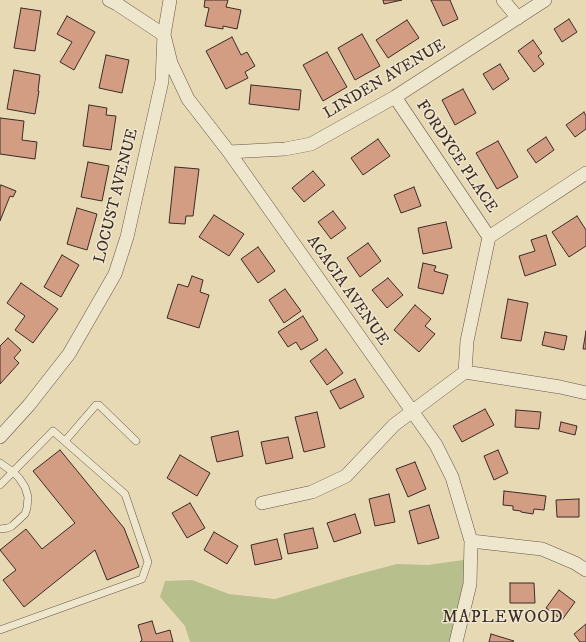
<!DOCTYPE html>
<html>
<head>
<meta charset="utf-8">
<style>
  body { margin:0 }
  canvas { display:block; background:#e7d9b4 }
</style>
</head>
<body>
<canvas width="586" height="642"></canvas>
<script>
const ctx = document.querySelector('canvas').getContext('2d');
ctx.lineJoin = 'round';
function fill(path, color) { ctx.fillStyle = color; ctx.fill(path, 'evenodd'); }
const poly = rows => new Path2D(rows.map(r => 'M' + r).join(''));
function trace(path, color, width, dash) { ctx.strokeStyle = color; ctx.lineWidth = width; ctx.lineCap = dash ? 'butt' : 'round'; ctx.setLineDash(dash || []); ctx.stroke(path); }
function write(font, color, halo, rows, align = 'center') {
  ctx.font = font + ' "IM FELL DW Pica",serif'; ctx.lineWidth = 3; ctx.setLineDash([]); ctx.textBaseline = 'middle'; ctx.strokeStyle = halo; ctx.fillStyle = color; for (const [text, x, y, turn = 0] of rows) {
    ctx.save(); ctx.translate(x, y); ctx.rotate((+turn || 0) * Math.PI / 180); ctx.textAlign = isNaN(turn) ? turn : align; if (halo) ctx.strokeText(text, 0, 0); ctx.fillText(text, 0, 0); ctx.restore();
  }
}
fill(poly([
  [470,559,456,642,190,642,185,626,160,597,165,581,192,580,229,594,275,599,348,577,397,564,428,565]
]), '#b7bf8c');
const building = poly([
  [205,0,228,0,226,7,241,10,237,29,223,26,223,29,205,26,209,8,204,7,205,0],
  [383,0,402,0,384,4,383,0],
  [431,0,450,0,458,19,443,26,431,0],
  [21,8,41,11,35,51,14,48,21,8],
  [67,16,95,32,74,70,60,62,72,42,57,34,67,16],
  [569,19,577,32,562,42,554,29,569,19],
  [407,20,419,38,388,58,376,40,407,20],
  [362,34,380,66,355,80,338,48,362,34],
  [232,37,241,55,247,52,255,66,245,72,248,78,226,89,206,51,232,37],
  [533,40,542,53,538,56,544,64,534,72,518,51,533,40],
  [327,52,347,87,323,101,303,65,327,52],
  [106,55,129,60,122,93,99,88,106,55],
  [500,64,509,79,493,90,483,74,500,64],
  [14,70,40,75,38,91,39,91,35,114,7,109,14,70],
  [251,85,301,90,299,110,249,104,251,85],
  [463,89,476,113,455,125,442,100,463,89],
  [89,105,107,108,106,115,116,116,111,150,83,146,89,105],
  [584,112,586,116,586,129,575,137,566,125,584,112],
  [0,118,24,121,22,140,37,142,35,159,0,154,0,118],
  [546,137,554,150,536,163,527,150,546,137],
  [378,139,390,156,363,175,351,158,378,139],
  [498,141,518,177,497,189,476,153,498,141],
  [88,162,109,166,102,201,81,197,88,162],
  [175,167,199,169,193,216,186,216,185,224,169,223,175,167],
  [313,171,325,185,304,202,292,188,313,171],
  [1,185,16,191,13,197,10,196,0,221,0,187,1,185],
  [414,187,421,206,401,213,394,195,414,187],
  [77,208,97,214,87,250,67,244,77,208],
  [333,211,346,228,331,239,318,222,333,211],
  [214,215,244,234,229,256,199,237,214,215],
  [577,216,586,230,586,246,569,257,552,232,577,216],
  [446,222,452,248,423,254,418,228,446,222],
  [546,235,556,265,525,276,519,256,535,251,531,240,546,235],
  [368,243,381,261,360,277,347,258,368,243],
  [258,247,275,271,258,283,241,259,258,247],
  [62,255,79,265,61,297,44,287,62,255],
  [423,263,436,266,434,271,448,275,443,294,418,288,423,263],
  [192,276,203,280,200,292,209,295,199,328,167,318,178,284,188,287,192,276],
  [388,278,403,295,387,308,372,290,388,278],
  [21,283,58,309,33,343,15,330,25,316,7,303,21,283],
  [285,289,301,311,284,323,269,300,285,289],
  [508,299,528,303,521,341,501,338,508,299],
  [415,305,431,319,425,326,435,334,419,352,394,330,415,305],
  [303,316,318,340,301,350,296,342,288,347,278,332,303,316],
  [586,331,586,349,583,349,586,331],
  [545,332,567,336,564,350,542,345,545,332],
  [8,338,21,350,14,358,19,363,0,384,0,346,8,338],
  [326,349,343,373,327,385,310,361,326,349],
  [355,379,364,397,340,409,330,391,355,379],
  [485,409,494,425,462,442,453,426,485,409],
  [516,410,541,412,539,429,515,427,516,410],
  [317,412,325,447,304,452,295,417,317,412],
  [561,422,577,426,575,435,559,431,561,422],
  [238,431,243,456,217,462,211,437,238,431],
  [288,437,293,458,266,464,261,442,288,437],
  [60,450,124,528,139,567,107,580,95,550,24,607,3,580,16,570,0,550,26,529,42,549,75,523,33,471,60,450],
  [498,450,508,473,494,480,484,456,498,450],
  [180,455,210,473,197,496,167,478,180,455],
  [415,462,426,489,408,497,396,469,415,462],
  [504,491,546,496,544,510,534,509,533,514,521,512,521,511,513,510,513,506,503,505,504,491],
  [389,494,395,522,375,526,369,499,389,494],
  [579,499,579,517,557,517,556,500,579,499],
  [190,503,205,528,187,538,172,513,190,503],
  [429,505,439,538,418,544,409,511,429,505],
  [355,514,361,533,334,542,327,523,355,514],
  [313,528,318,548,288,554,284,534,313,528],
  [214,532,238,546,227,564,204,550,214,532],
  [277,539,282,559,255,565,251,545,277,539],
  [510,583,534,583,535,603,510,603,510,583],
  [559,590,575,602,562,620,546,608,559,590],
  [152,621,156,634,170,630,173,642,140,642,142,640,138,625,152,621],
  [586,624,586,642,580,642,574,634,586,624],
  [491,634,514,641,513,642,489,642,491,634]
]);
fill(building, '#d39d83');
trace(building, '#3b2b25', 1);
const lane = poly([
  [65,441,96,405,99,405,136,441],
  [0,463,13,472,19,478,25,487,28,497,27,508,25,514,12,526,8,528,0,529],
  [0,485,53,431,125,494,148,562,142,579,0,630]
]);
const street = poly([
  [109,0,117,4,164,35,171,63,188,99,229,152,436,445,452,477,471,541,470,584,456,642],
  [503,0,518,18],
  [395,97,489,237],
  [229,152,285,149,311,144,395,97,545,0],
  [465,372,467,341,489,237,586,173],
  [0,437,29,405,69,354,115,274,127,237,162,81,164,35,170,0],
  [262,503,312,492,346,476,394,425,465,372,560,387,586,393],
  [471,541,542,549,575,563,586,570]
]);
trace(lane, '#665649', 8);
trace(street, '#665649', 14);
trace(lane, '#efe6ce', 7);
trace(street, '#efe6ce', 13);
write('16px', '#3b2b25', '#efe6ce', [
  ["LINDEN AVENUE",385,80,-31],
  ["FORDYCE PLACE",456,157,56],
  ["LOCUST AVENUE",117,196,-76],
  ["ACACIA AVENUE",347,291,55]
]);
ctx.letterSpacing = '1px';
write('17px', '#3b2b25', '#efe6ce', [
  ["MAPLEWOOD",503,618]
]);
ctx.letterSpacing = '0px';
</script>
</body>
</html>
